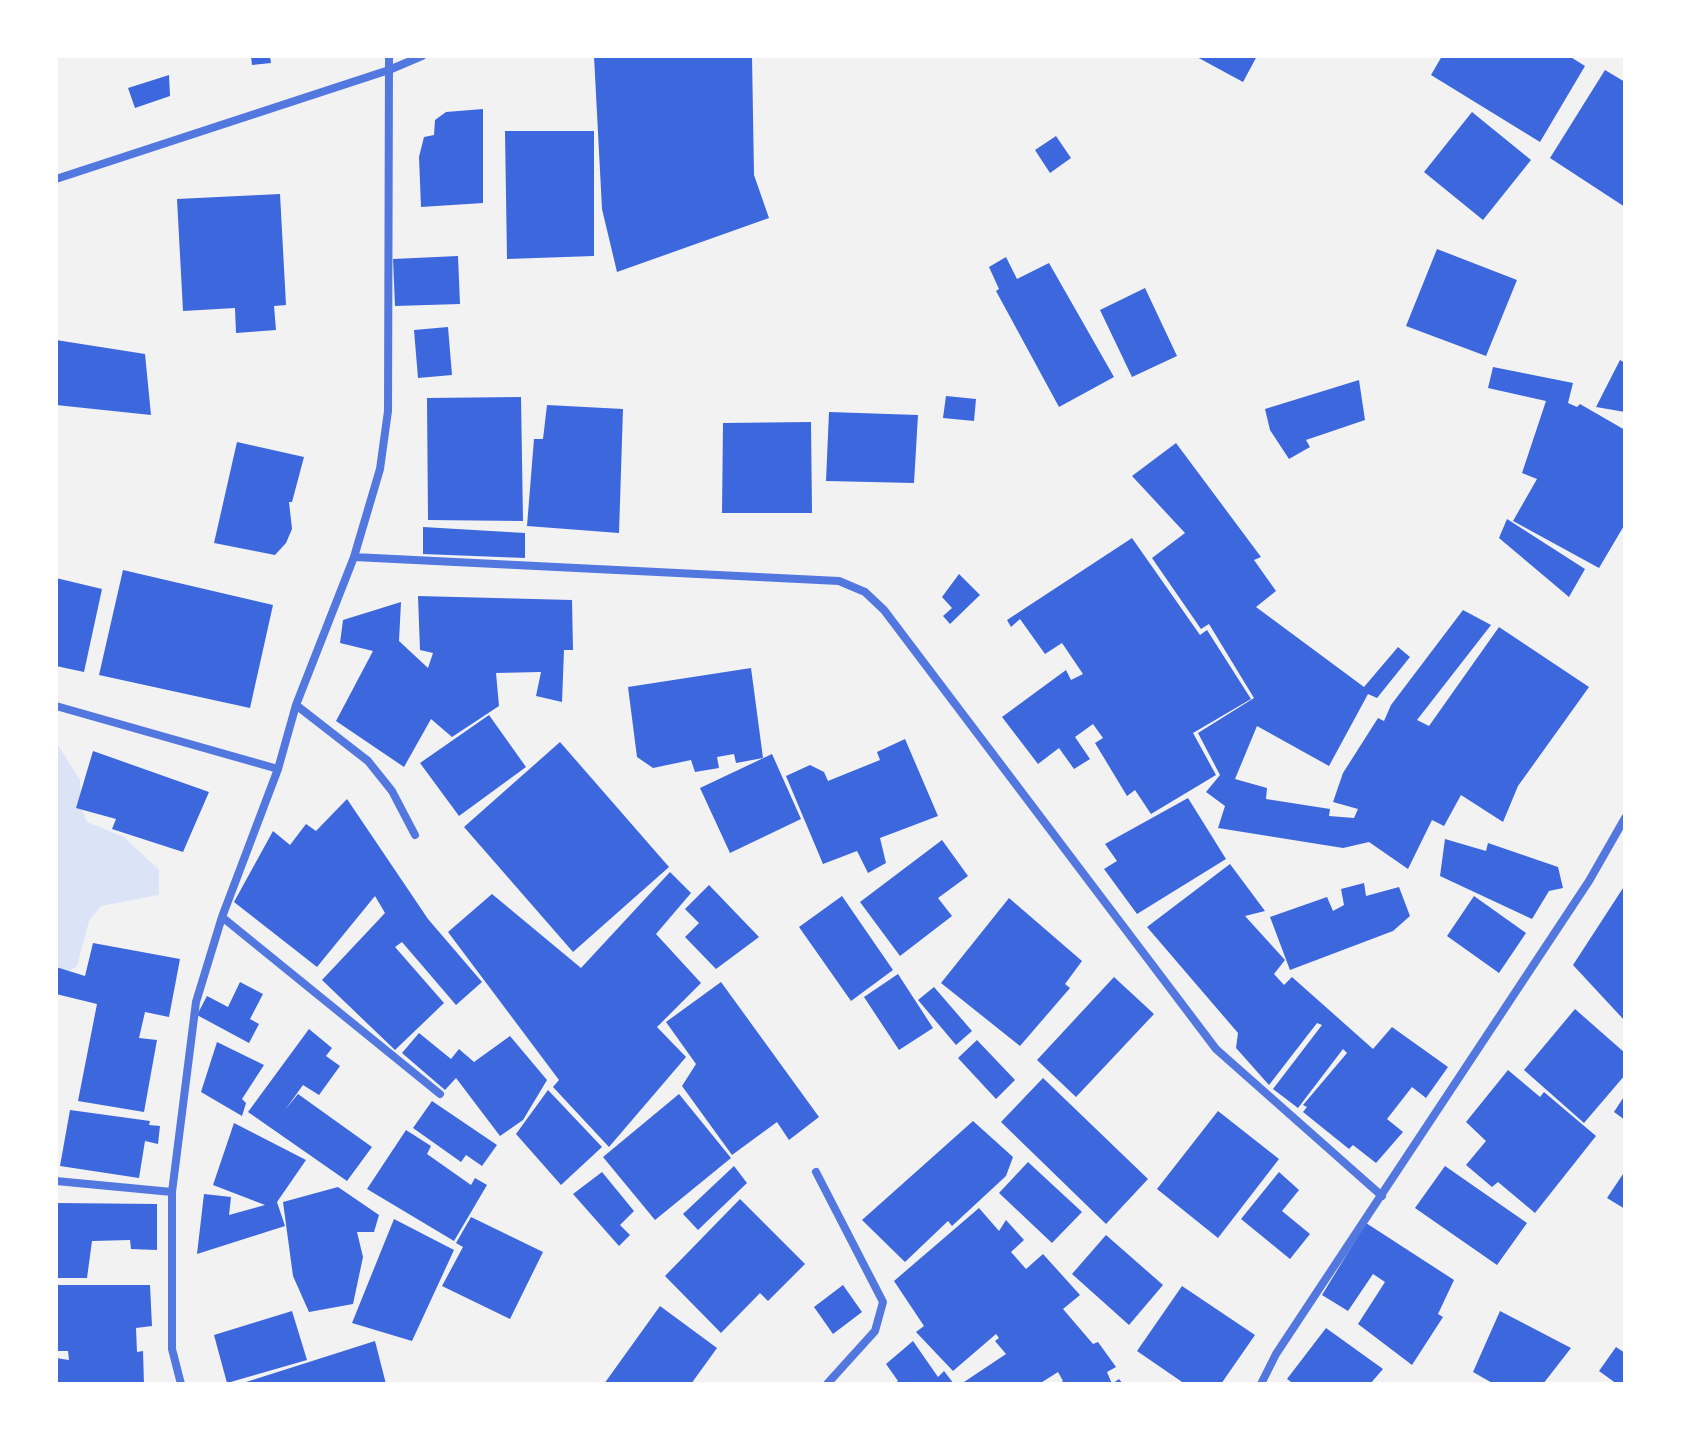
<!DOCTYPE html>
<html>
<head>
<meta charset="utf-8">
<style>
  body { margin:0 }
  #map { position:relative; width:1681px; height:1440px; overflow:hidden; background:#f2f2f2; font-family:"Fira Sans Condensed",sans-serif }
  canvas { display:block }
  .frame { position:absolute; inset:0; border:58px solid #fff; pointer-events:none }
</style>
</head>
<body>
<div id="map">
<canvas width="1681" height="1440"></canvas>
<div class="frame"></div>
</div>
<script>
const ctx = document.querySelector('canvas').getContext('2d');
ctx.lineJoin = 'round';
function fill(path, color) { ctx.fillStyle = color; ctx.fill(path, 'evenodd'); }
const poly = rows => new Path2D(rows.map(r => 'M' + r).join(''));
function trace(path, color, width, dash) { ctx.strokeStyle = color; ctx.lineWidth = width; ctx.lineCap = dash ? 'butt' : 'round'; ctx.setLineDash(dash || []); ctx.stroke(path); }
fill(poly([
  [56,742,80,780,81,807,87,822,124,837,159,870,159,895,101,906,89,921,77,966,56,980]
]), '#dbe4f7');
fill(poly([
  [251,56,270,56,271,63,252,65],
  [594,56,752,56,754,175,769,218,617,272,602,209],
  [1195,56,1257,56,1243,82],
  [1442,56,1569,56,1585,66,1540,142,1431,75],
  [1605,70,1625,82,1625,207,1550,158],
  [169,75,170,96,135,108,128,88],
  [483,109,483,203,421,207,419,157,424,137,434,135,435,120,446,112],
  [1472,112,1531,160,1483,220,1424,172],
  [505,131,594,131,594,256,507,259],
  [1056,136,1071,158,1050,173,1035,150],
  [280,194,286,305,274,306,276,330,236,333,235,308,183,311,177,199],
  [1437,249,1517,280,1486,356,1406,326],
  [458,256,460,304,395,306,393,259],
  [1006,257,1017,279,1049,263,1114,377,1059,407,996,291,999,289,989,267],
  [1145,288,1177,356,1132,377,1100,310],
  [448,327,452,375,418,378,414,330],
  [56,340,145,354,151,415,56,405],
  [1620,360,1625,363,1625,412,1596,407],
  [1493,367,1573,383,1568,403,1577,407,1580,404,1625,430,1625,524,1599,568,1513,521,1537,479,1522,473,1546,401,1488,388],
  [1359,380,1365,420,1306,440,1310,447,1289,459,1270,430,1265,409],
  [946,396,976,399,974,421,943,418],
  [521,397,523,521,428,520,427,398],
  [547,405,623,409,619,533,527,526,534,439,543,439],
  [829,412,918,415,914,483,826,481],
  [811,422,812,513,722,513,723,423],
  [237,442,304,457,292,502,289,502,292,529,286,543,275,555,214,543],
  [1176,443,1261,557,1254,560,1276,591,1256,607,1364,687,1398,647,1410,657,1377,698,1368,694,1329,766,1257,726,1235,779,1267,788,1266,799,1330,809,1329,816,1354,818,1358,809,1333,802,1343,773,1378,718,1384,721,1391,705,1463,610,1491,625,1417,720,1429,726,1499,627,1589,687,1518,786,1503,822,1461,795,1444,826,1432,820,1408,869,1369,842,1343,848,1218,828,1225,806,1206,792,1220,775,1198,733,1254,698,1209,624,1201,629,1152,558,1185,533,1132,476],
  [1507,519,1585,569,1569,597,1499,538],
  [423,527,525,533,525,558,423,554],
  [1132,538,1200,635,1207,630,1251,699,1193,733,1216,775,1151,814,1135,790,1127,796,1095,743,1103,738,1093,724,1075,737,1090,759,1074,769,1059,748,1038,764,1002,717,1066,670,1071,680,1083,674,1062,643,1045,654,1020,619,1011,627,1007,620],
  [123,570,273,605,250,708,99,675],
  [959,574,980,595,950,624,943,616,952,608,942,597],
  [56,578,102,589,84,672,56,666],
  [418,596,572,600,573,650,564,650,562,702,536,696,541,672,496,673,499,706,452,737,431,719,404,767,336,721,373,651,340,643,343,620,401,602,399,641,428,668,433,653,420,650],
  [751,668,763,758,736,763,734,754,717,757,719,768,695,772,691,760,653,768,637,757,628,687],
  [489,715,526,767,459,816,420,763],
  [905,739,938,816,880,838,886,863,868,873,857,851,823,864,786,776,810,765,824,772,828,781,880,760,877,752],
  [560,742,669,867,573,952,464,827],
  [93,751,209,792,183,852,112,829,116,819,76,808],
  [772,754,801,819,730,853,700,788],
  [1188,798,1226,859,1137,914,1104,869,1117,861,1105,844],
  [347,799,428,919,482,982,456,1005,402,942,395,947,444,1003,395,1050,322,980,385,913,375,896,317,967,234,902,273,831,290,845,306,824,316,831],
  [1445,839,1486,851,1488,843,1558,867,1563,888,1549,891,1532,919,1440,876],
  [942,840,968,876,938,898,952,916,900,956,860,902],
  [1230,864,1265,911,1245,916,1285,960,1274,974,1284,985,1292,977,1373,1049,1392,1027,1448,1067,1426,1098,1412,1087,1387,1119,1403,1132,1376,1163,1353,1145,1349,1149,1303,1112,1307,1107,1303,1105,1347,1053,1343,1049,1298,1108,1273,1089,1322,1025,1317,1023,1269,1085,1236,1048,1238,1033,1147,927],
  [670,872,691,893,656,934,701,983,657,1027,686,1057,609,1147,553,1087,559,1080,448,932,492,894,581,968],
  [1364,883,1366,896,1399,887,1410,916,1393,931,1290,970,1270,917,1327,897,1333,911,1344,905,1341,889],
  [709,885,759,937,716,969,685,937,699,923,685,909],
  [1625,885,1625,1021,1573,965],
  [842,896,893,970,851,1001,799,927],
  [1474,896,1526,933,1499,973,1447,936],
  [1009,898,1082,961,1065,984,1070,988,1020,1046,941,983],
  [93,943,180,959,169,1017,145,1012,139,1038,157,1040,144,1112,78,1101,97,1004,56,994,56,967,85,976],
  [898,974,933,1028,899,1050,864,997],
  [1114,977,1154,1014,1076,1097,1037,1060],
  [240,982,263,994,250,1019,259,1024,249,1043,197,1015,207,996,228,1007],
  [721,982,819,1117,789,1140,777,1122,732,1155,682,1086,696,1064,666,1022],
  [934,987,972,1031,956,1045,918,1000],
  [1575,1009,1625,1053,1625,1075,1584,1123,1524,1070],
  [309,1029,332,1048,326,1056,340,1066,319,1095,303,1085,285,1110,298,1094,372,1147,347,1181,248,1112],
  [419,1033,451,1059,459,1049,474,1062,510,1036,547,1080,523,1120,500,1136,456,1078,445,1090,402,1053],
  [977,1040,1015,1080,996,1099,958,1058],
  [217,1042,264,1065,242,1099,246,1103,242,1116,201,1092],
  [1508,1070,1540,1097,1544,1092,1596,1136,1535,1213,1498,1182,1492,1187,1466,1165,1486,1141,1466,1122],
  [1043,1078,1148,1179,1106,1224,1001,1122],
  [548,1090,602,1147,561,1185,516,1134],
  [679,1094,731,1158,655,1220,603,1157],
  [1625,1095,1625,1120,1614,1112],
  [432,1101,497,1145,482,1166,466,1155,461,1162,413,1128],
  [70,1110,150,1121,149,1125,160,1126,158,1144,145,1141,139,1178,60,1166],
  [1218,1111,1279,1159,1218,1238,1157,1189],
  [973,1121,1013,1157,1006,1176,952,1226,948,1221,905,1262,862,1220],
  [234,1123,306,1160,277,1202,285,1226,197,1254,204,1194,231,1197,229,1215,265,1205,213,1185],
  [406,1130,431,1146,427,1154,471,1185,475,1178,487,1185,454,1241,367,1189],
  [1028,1162,1082,1212,1052,1243,999,1193],
  [734,1166,747,1183,698,1230,683,1214],
  [1445,1166,1527,1223,1497,1265,1415,1208],
  [1625,1171,1625,1209,1607,1198],
  [602,1172,634,1211,620,1225,630,1235,619,1246,573,1194],
  [1279,1172,1299,1190,1282,1211,1310,1234,1290,1259,1241,1219],
  [338,1187,379,1215,374,1232,357,1232,363,1257,353,1304,309,1312,293,1276,283,1202],
  [740,1199,805,1264,768,1301,760,1293,721,1333,665,1276],
  [56,1203,157,1204,157,1250,131,1249,130,1240,92,1241,87,1278,56,1278],
  [979,1208,999,1231,1006,1220,1024,1240,1011,1252,1026,1269,1043,1254,1080,1295,1063,1309,1093,1344,1098,1342,1116,1367,1107,1372,1112,1384,1119,1379,1123,1384,1059,1384,1063,1381,1058,1372,1039,1384,961,1384,1006,1354,995,1341,999,1338,996,1334,953,1371,916,1332,924,1326,894,1281],
  [471,1217,543,1252,510,1319,442,1286,463,1247,456,1243],
  [394,1219,454,1250,412,1341,352,1323],
  [1366,1223,1454,1280,1438,1314,1443,1317,1412,1365,1358,1324,1385,1282,1373,1274,1348,1311,1322,1295],
  [1106,1235,1163,1285,1129,1325,1072,1274],
  [56,1285,150,1285,152,1326,136,1328,137,1352,143,1351,144,1384,56,1384,56,1358,69,1360,68,1351,56,1351],
  [843,1285,862,1312,833,1334,814,1307],
  [1182,1286,1255,1335,1221,1384,1185,1384,1137,1351],
  [660,1306,717,1348,691,1384,604,1384],
  [292,1311,307,1360,227,1383,214,1335],
  [1500,1311,1571,1348,1543,1384,1494,1384,1473,1372],
  [1326,1328,1383,1369,1370,1384,1294,1384,1287,1379],
  [375,1341,386,1384,243,1384,243,1383],
  [913,1341,938,1377,944,1371,954,1384,895,1384,898,1381,886,1364],
  [1616,1347,1625,1353,1625,1384,1617,1384,1599,1371]
]), '#3d67dc');
trace(poly([
  [56,179,389,70,422,56],
  [354,557,380,469,388,411,389,56],
  [56,706,278,769],
  [415,835,392,791,368,761,296,705,354,557,839,581,865,592,884,610,1216,1049,1382,1196],
  [222,917,440,1094],
  [816,1172,883,1302,875,1331,827,1384],
  [56,1181,172,1192],
  [181,1384,172,1349,172,1192,196,1002,222,917,278,769,296,705],
  [1261,1384,1276,1354,1589,881,1625,818]
]), '#5277de', 8);
</script>
</body>
</html>
